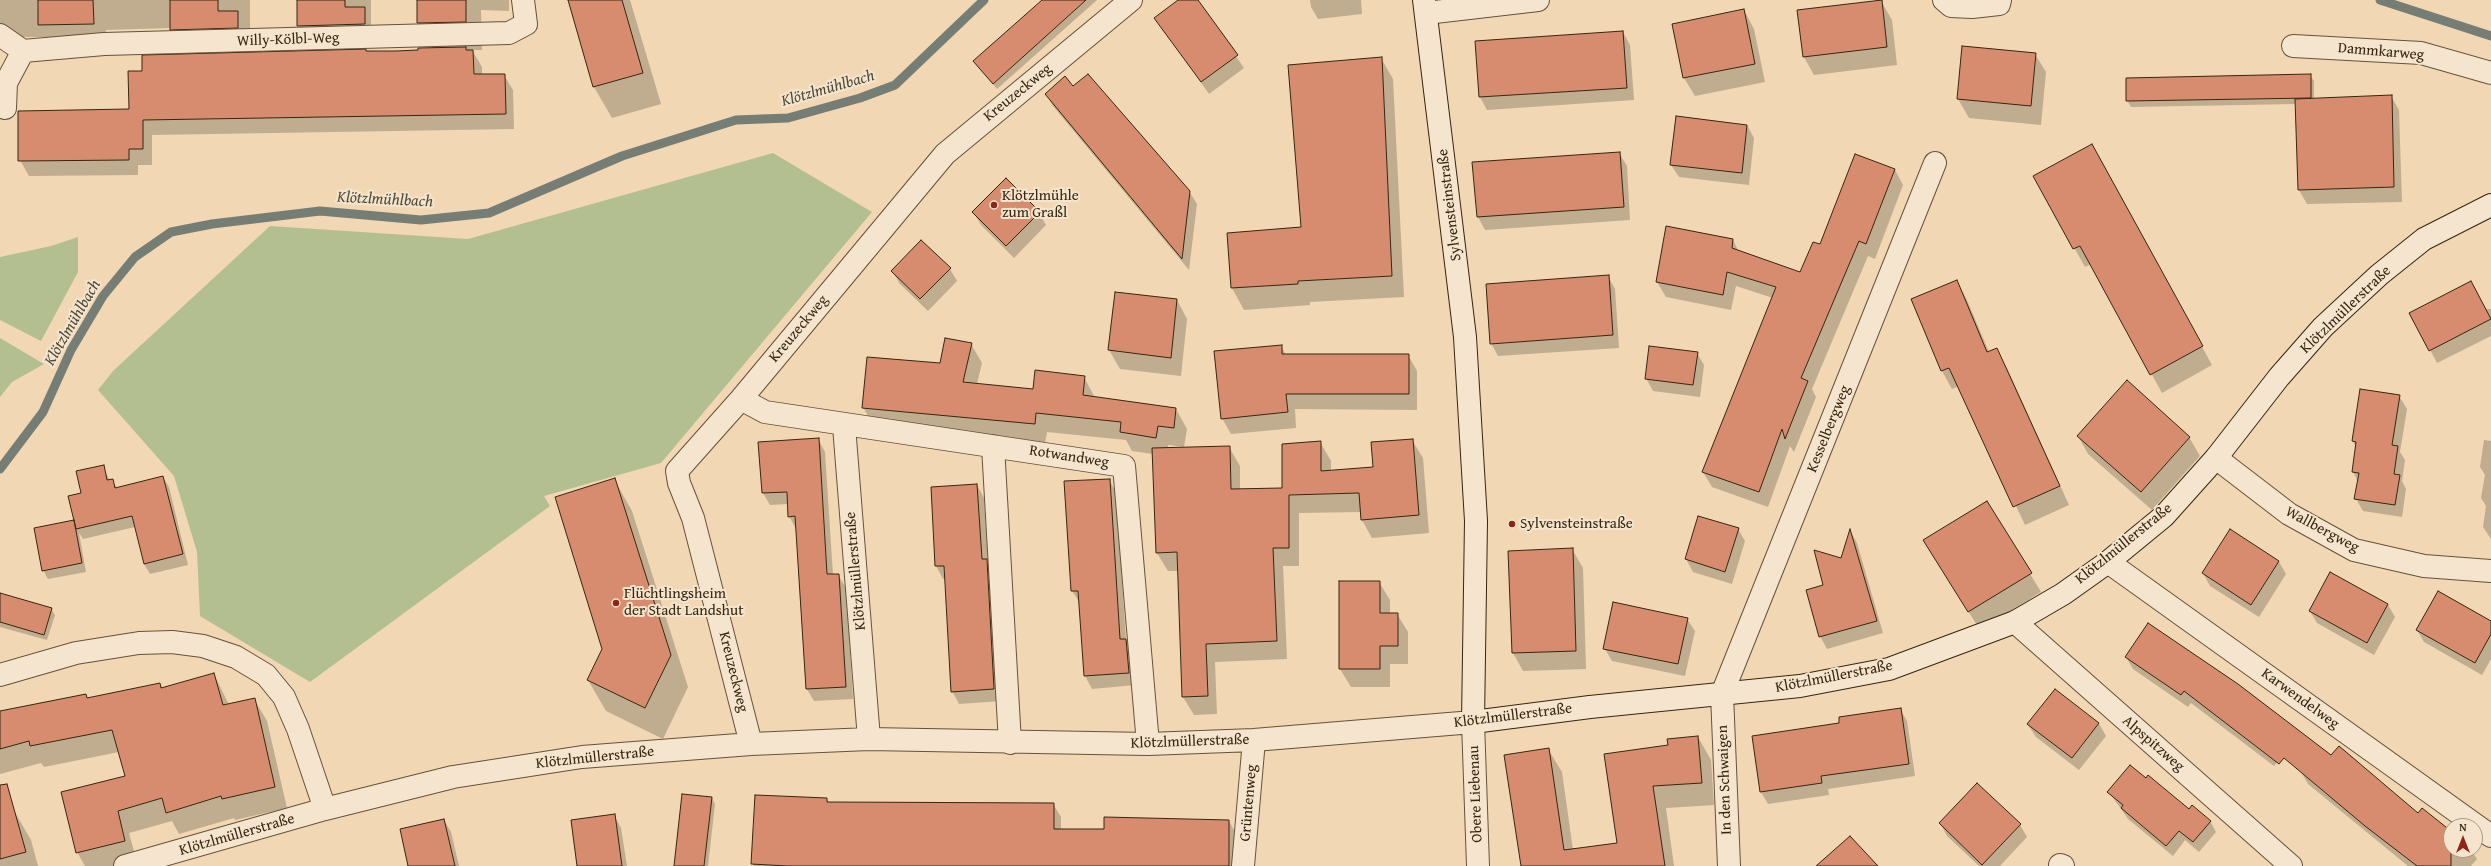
<!DOCTYPE html>
<html>
<head>
<meta charset="utf-8">
<style>
  body { margin:0 }
  #map { position:relative; width:2491px; height:866px; overflow:hidden; background:#f1d7b3; font-family:"Gentium Book Plus",serif }
  canvas { display:block }
  .north { position:absolute; left:2443px; top:818px; width:40px; height:40px; box-sizing:border-box; background:#f6e5ce; border:1px solid #a99982; border-radius:50%; rotate:0deg; font-size:11px; font-weight:700; line-height:16px; text-align:center; color:#352610 }
  .north::after { content:''; display:block; margin:auto; width:14px; height:18px; background:#8f2418; clip-path:polygon(50% 0,100% 100%,50% 72%,0 100%) }
</style>
</head>
<body>
<div id="map">
<canvas width="2491" height="866"></canvas>
<div class="north">N</div>
</div>
<script>
const ctx = document.querySelector('canvas').getContext('2d');
ctx.lineJoin = 'round';
function fill(path, color) { ctx.fillStyle = color; ctx.fill(path, 'evenodd'); }
const poly = rows => new Path2D(rows.map(r => 'M' + r).join(''));
function trace(path, color, width, dash) { ctx.strokeStyle = color; ctx.lineWidth = width; ctx.lineCap = dash ? 'butt' : 'round'; ctx.setLineDash(dash || []); ctx.stroke(path); }
function write(font, color, halo, rows, align = 'center') {
  ctx.font = font + ' "Gentium Book Plus",serif'; ctx.lineWidth = 4; ctx.setLineDash([]); ctx.textBaseline = 'middle'; ctx.strokeStyle = halo; ctx.fillStyle = color; for (const [text, x, y, turn = 0] of rows) {
    ctx.save(); ctx.translate(x, y); ctx.rotate((+turn || 0) * Math.PI / 180); ctx.textAlign = isNaN(turn) ? turn : align; if (halo) ctx.strokeText(text, 0, 0); ctx.fillText(text, 0, 0); ctx.restore();
  }
}
fill(poly([
  [773,153,872,212,661,463,544,496,550,506,310,682,200,616,197,552,174,476,98,390,113,371,270,226,468,239],
  [78,237,78,272,41,341,0,320,0,257,51,246],
  [0,338,44,364,12,382,0,397]
]), '#b4bf91');
fill(poly([
  [0,0,250,0,250,50,184,52,171,28,106,30,106,47,52,47,46,37,0,37],
  [298,0,371,0,371,36,305,38,298,26],
  [418,0,509,0,509,11,481,10,482,50,472,50,482,67,482,75,504,75,513,90,514,129,152,135,152,165,138,165,138,175,29,176,20,160,130,110,143,72,433,49,418,23],
  [569,0,630,0,661,104,612,118,594,87],
  [1043,0,1097,0,997,89,974,61],
  [1180,0,1197,0,1244,68,1209,94,1156,18],
  [1310,0,1361,0,1362,14,1318,19,1311,7],
  [1881,1,1892,20,1897,65,1814,75,1804,57],
  [1744,10,1754,29,1765,82,1695,96,1684,78,1673,25],
  [1623,32,1630,45,1634,100,1487,110,1480,97,1476,42],
  [2035,54,2046,72,2041,125,1969,118,1958,99],
  [1381,58,1393,79,1404,297,1310,302,1310,305,1244,310,1232,288,1228,234,1302,228],
  [2310,75,2314,81,2314,99,2391,96,2399,110,2402,202,2307,204,2299,190,2296,104,2131,107,2127,100],
  [1073,88,1189,191,1197,204,1189,270,1053,106,1046,94],
  [1747,125,1754,138,1749,185,1679,177,1671,165],
  [1619,153,1627,166,1630,220,1485,230,1478,217,1474,163],
  [1855,155,1895,170,1903,185,1875,259,1868,256,1812,389,1816,397,1794,452,1790,446,1768,507,1712,487,1703,472,1773,298,1736,286,1731,310,1666,297,1657,282,1733,240,1739,252,1801,274,1820,246],
  [2102,164,2212,365,2162,393,2091,264,2085,267,2034,176],
  [973,212,1039,213,1046,225,1014,258,981,225],
  [950,269,957,281,928,311,900,284,892,271],
  [1608,276,1615,289,1619,348,1498,356,1491,343],
  [1957,281,1967,300,1989,352,1996,350,2007,368,2069,505,2025,525,1959,386,1952,389,1942,371,1912,299],
  [1116,293,1177,300,1187,319,1181,376,1120,369,1109,350],
  [2491,309,2491,336,2437,363,2411,313],
  [971,344,982,363,977,384,1033,391,1084,377,1095,398,1176,409,1187,429,1184,447,1168,445,1168,449,1229,447,1240,466,1240,490,1283,489,1320,442,1331,461,1331,471,1374,468,1412,440,1423,458,1429,533,1372,538,1362,520,1361,512,1299,513,1299,566,1283,566,1287,659,1215,662,1217,714,1194,715,1183,697,1179,571,1168,571,1157,553,1153,454,1132,451,1126,440,1047,432,1045,443,874,427,863,407],
  [1281,346,1286,355,1408,355,1417,371,1417,410,1295,409,1296,428,1231,434,1222,418],
  [1697,353,1704,365,1700,397,1653,391,1646,378],
  [2361,390,2399,396,2407,409,2400,452,2405,460,2402,481,2406,489,2402,517,2363,511,2356,499,2358,482,2353,472,2356,448,2353,441],
  [2078,436,2189,437,2200,456,2152,510,2088,454],
  [818,439,825,452,833,575,838,575,846,588,853,699,814,701,807,689,796,529,789,516,788,504,770,505,763,493,759,443],
  [2484,440,2491,441,2491,539,2483,527,2486,506,2481,498,2485,475,2480,467],
  [103,466,110,481,112,480,117,488,163,477,169,487,188,565,150,574,144,564,135,527,83,539,79,533,86,572,48,579,43,570,73,521,76,526,83,494],
  [614,479,632,511,688,687,663,739,606,711,588,680,603,649],
  [1109,480,1116,492,1126,640,1133,652,1136,685,1092,689,1085,676,1080,603,1072,591],
  [977,485,984,498,988,562,994,572,1001,701,959,704,952,691,946,578,943,579,936,566],
  [1987,502,2041,592,1980,630,1935,558],
  [1738,529,1745,541,1732,584,1693,572,1686,559],
  [2230,530,2279,562,2286,574,2259,617,2210,586,2203,573],
  [1851,532,1857,543,1883,633,1827,649,1820,636,1824,585,1842,559],
  [1572,549,1583,568,1586,669,1523,671,1513,653],
  [1379,582,1390,600,1390,614,1397,614,1408,632,1408,664,1390,664,1390,687,1351,687,1340,669],
  [0,594,51,609,55,615,47,640,0,627],
  [2388,605,2395,617,2374,655,2317,623,2310,611],
  [1687,619,1695,631,1685,676,1612,661,1605,649],
  [2491,622,2491,659,2482,675,2424,642,2417,630],
  [2126,657,2297,737,2274,766,2191,703,2188,707,2133,669],
  [214,674,229,705,254,699,267,721,287,808,235,820,234,818,179,834,172,821,129,833,137,862,121,866,85,866,77,852,127,777,119,752,44,767,41,763,0,774,0,723,86,695,88,699,160,684,163,688],
  [2055,690,2099,724,2106,736,2079,770,2036,737,2028,725],
  [1900,709,1907,721,1915,776,1828,789,1829,795,1768,804,1761,792,1841,724],
  [1698,737,1711,760,1714,805,1666,808,1674,866,1522,866,1548,749,1562,772,1573,850,1619,844,1669,746],
  [2301,772,2419,815,2451,832,2451,850,2471,850,2477,859,2471,866,2408,866,2308,784],
  [2109,792,2189,811,2210,821,2216,832,2199,852,2185,840,2173,856,2128,819],
  [712,798,715,804,708,866,675,866],
  [827,799,829,803,1053,804,1061,817,1061,830,1104,830,1229,821,1236,834,1236,866,754,866,752,864],
  [13,809,31,840,38,866,0,866,0,812],
  [614,815,621,828,627,866,578,866],
  [444,820,451,832,459,866,409,866],
  [1940,823,2020,825,2027,837,2000,866,1979,866,1947,836]
]), '#0003');
trace(poly([
  [2380,0,2491,36],
  [0,469,43,412,71,350,103,296,135,257,171,232,212,224,320,211,421,220,489,213,622,156,736,120,788,118,860,98,895,85,984,0]
]), '#757d74', 9);
const building = poly([
  [38,0,93,0,94,24,38,25,38,0],
  [170,0,218,0,218,11,238,11,238,28,170,30,170,0],
  [297,0,345,0,345,7,365,7,365,24,297,26,297,0],
  [417,0,466,0,466,22,417,23,417,0],
  [568,0,622,0,643,73,593,87,568,0],
  [1042,0,1086,0,993,84,973,61,1042,0],
  [1178,0,1198,0,1238,55,1201,82,1154,18,1178,0],
  [1882,0,1887,47,1803,57,1797,10,1882,0],
  [1744,9,1755,64,1683,78,1672,24,1744,9],
  [1623,31,1627,88,1479,97,1475,41,1623,31],
  [1962,46,2036,53,2031,106,1957,99,1962,46],
  [466,47,466,50,473,50,474,74,505,74,506,114,143,120,143,149,129,149,129,160,18,161,18,111,129,109,128,71,142,71,142,55,366,49,366,51,396,51,418,50,418,48,466,47],
  [1382,57,1392,276,1298,281,1298,284,1231,288,1227,233,1301,227,1288,65,1382,57],
  [1088,74,1190,191,1182,259,1045,94,1065,76,1073,86,1088,74],
  [2311,74,2311,98,2126,101,2126,78,2311,74],
  [2392,95,2394,187,2298,190,2295,99,2392,95],
  [1676,116,1747,125,1742,173,1670,165,1676,116],
  [2092,144,2203,346,2150,375,2080,246,2073,249,2033,176,2092,144],
  [1620,152,1624,207,1477,217,1472,162,1620,152],
  [1855,154,1895,169,1866,244,1859,241,1801,378,1808,381,1785,439,1782,429,1759,492,1702,472,1776,287,1727,272,1723,295,1656,282,1666,226,1733,239,1732,248,1800,272,1813,242,1820,244,1855,154],
  [1006,178,1040,212,1006,246,972,212,1006,178],
  [921,240,951,268,920,299,891,271,921,240],
  [1609,275,1613,335,1490,344,1486,284,1609,275],
  [1957,280,1987,352,1997,348,2060,486,2013,507,1949,368,1941,371,1911,299,1957,280],
  [2471,281,2491,319,2429,351,2409,313,2471,281],
  [1115,292,1177,299,1171,358,1108,350,1115,292],
  [945,338,972,343,963,382,1033,389,1035,370,1085,376,1083,395,1176,408,1174,428,1158,426,1156,438,1120,432,1121,422,1036,413,1035,424,862,408,867,357,940,363,945,338],
  [1282,345,1282,354,1409,354,1409,394,1286,394,1288,412,1221,419,1214,351,1282,345],
  [1649,346,1698,352,1693,385,1645,379,1649,346],
  [2127,380,2190,437,2141,492,2077,436,2127,380],
  [2360,389,2400,395,2392,445,2398,446,2394,474,2400,475,2395,505,2354,499,2359,473,2352,472,2356,442,2352,441,2360,389],
  [819,438,827,574,839,574,846,687,806,689,795,516,788,517,787,492,762,493,758,442,819,438],
  [1413,439,1419,515,1361,520,1359,493,1289,495,1289,548,1273,548,1277,641,1206,644,1208,696,1182,697,1177,552,1156,553,1152,448,1230,446,1231,489,1282,488,1282,444,1321,441,1321,471,1373,467,1371,442,1413,439],
  [104,465,107,480,113,479,115,488,163,476,183,554,144,564,132,516,76,529,68,496,81,493,76,471,104,465],
  [615,478,671,655,645,708,587,680,602,649,555,497,615,478],
  [1110,479,1120,639,1126,639,1129,673,1084,676,1078,591,1071,591,1064,481,1110,479],
  [977,484,982,559,987,559,994,689,951,692,944,566,935,566,931,487,977,484],
  [1987,501,2032,573,1968,612,1923,540,1987,501],
  [1698,516,1739,528,1725,572,1685,559,1698,516],
  [74,520,82,563,42,571,34,528,74,520],
  [1850,529,1877,621,1819,637,1806,590,1823,585,1814,550,1841,558,1850,529],
  [2230,529,2279,561,2251,605,2202,573,2230,529],
  [1573,548,1576,651,1512,653,1508,551,1573,548],
  [2330,572,2388,604,2367,643,2309,611,2330,572],
  [1339,581,1380,581,1380,613,1398,613,1398,646,1380,646,1380,669,1339,669,1339,581],
  [2438,591,2491,621,2491,634,2475,663,2416,630,2438,591],
  [0,593,52,608,44,635,0,622,0,593],
  [1613,602,1688,618,1678,664,1603,649,1613,602],
  [2148,623,2238,684,2331,755,2339,746,2418,813,2422,808,2451,831,2451,866,2417,866,2365,826,2284,758,2279,764,2184,691,2181,695,2125,657,2148,623],
  [214,673,223,705,255,698,275,787,222,799,221,796,166,813,162,798,118,811,125,841,76,853,61,792,125,776,112,730,30,746,29,741,0,749,0,711,86,694,87,698,160,683,161,688,214,673],
  [2055,689,2099,723,2072,758,2027,724,2055,689],
  [1901,708,1909,764,1821,776,1822,783,1760,792,1752,736,1839,723,1839,717,1901,708],
  [1698,736,1702,783,1653,786,1665,866,1521,866,1504,755,1549,748,1564,850,1617,843,1604,754,1668,745,1667,739,1698,736],
  [2130,765,2146,778,2148,775,2189,809,2192,805,2211,821,2193,842,2179,831,2166,846,2121,808,2123,805,2107,792,2130,765],
  [1977,783,2021,824,1982,865,1939,823,1977,783],
  [7,784,26,852,0,859,0,785,7,784],
  [682,794,712,797,704,866,674,866,682,794],
  [755,795,827,798,827,802,1054,803,1054,829,1104,829,1104,817,1229,820,1229,866,788,866,751,864,755,795],
  [615,814,622,866,577,866,571,820,615,814],
  [444,819,455,866,408,866,400,829,444,819],
  [1850,836,1878,866,1816,866,1850,836]
]);
fill(building, '#d88c6f');
trace(building, '#352610', 1);
const street = poly([
  [1944,0,1951,6,1972,7,1999,4,2000,0],
  [1426,13,1538,0],
  [0,35,23,51,6,83,5,108],
  [2293,46,2421,53,2491,73],
  [23,51,104,44,509,33,526,24,523,0],
  [741,399,765,412,1124,466,1148,744],
  [844,426,869,739],
  [993,446,1010,743],
  [2216,458,2289,514,2354,550,2424,566,2491,571],
  [2108,562,2491,836],
  [2015,622,2291,866],
  [0,675,76,653,139,643,172,642,203,646,236,657,266,675,284,697,298,729,325,809],
  [751,744,693,518,679,483,677,471,741,399,945,154,1131,0],
  [2060,865,2063,866],
  [125,866,325,809,453,777,582,757,751,744,869,739,1148,744,1254,740,1473,722,1478,866],
  [1243,866,1254,740],
  [1729,866,1722,694,1935,163]
]);
const secondary = poly([
  [1424,0,1465,337,1476,521,1473,722,1590,707,1800,686,1889,669,2015,622,2063,594,2108,562,2164,516,2216,458,2279,377,2323,327,2379,275,2424,239,2491,205]
]);
trace(street, '#645239', 24);
trace(secondary, '#352610', 24);
trace(street, '#f6e5ce', 22);
trace(secondary, '#f6e5ce', 22);
for (const [x, y, r, color] of [
  [994,205,4,"#8f2418"],
  [1512,524,4,"#8f2418"],
  [616,603,4,"#8f2418"]
]) { const dot = new Path2D(); dot.arc(x, y, r, 0, 2 * Math.PI); ctx.fillStyle = color; ctx.fill(dot); trace(dot, '#f6e5ce', 1.5); }
write('15px', '#352610', '#f6e5ce', [
  ["Willy-Kölbl-Weg",288,40,-2],
  ["Dammkarweg",2381,52,5],
  ["Kreuzeckweg",1018,93,-39],
  ["Sylvensteinstraße",1450,205,-97],
  ["Klötzlmüllerstraße",2346,310,-44],
  ["Kreuzeckweg",799,329,-50],
  ["Kesselbergweg",1829,429,-68],
  ["Rotwandweg",1069,457,9],
  ["Wallbergweg",2322,530,28],
  ["Klötzlmüllerstraße",2124,544,-39],
  ["Klötzlmüllerstraße",856,571,-95],
  ["Kreuzeckweg",733,672,76],
  ["Klötzlmüllerstraße",1834,677,-11],
  ["Karwendelweg",2300,699,36],
  ["Klötzlmüllerstraße",1513,716,-7],
  ["Klötzlmüllerstraße",1190,742,-2],
  ["Alpspitzweg",2153,744,41],
  ["Klötzlmüllerstraße",595,758,-6],
  ["In den Schwaigen",1725,780,-92],
  ["Obere Liebenau",1476,794,-92],
  ["Grüntenweg",1249,803,-85],
  ["Klötzlmüllerstraße",237,835,-16]
]);
write('15px', '#352610', '#f6e5ce', [
  ["Klötzlmühle",1002,196],
  ["zum Graßl",1002,213],
  ["Sylvensteinstraße",1520,524],
  ["Flüchtlingsheim",624,594],
  ["der Stadt Landshut",624,611]
], 'left');
write('italic 16px', '#504a3a', '#f6e5ce', [
  ["Klötzlmühlbach",828,89,-16],
  ["Klötzlmühlbach",385,200,3],
  ["Klötzlmühlbach",73,323,-60]
]);
</script>
</body>
</html>
